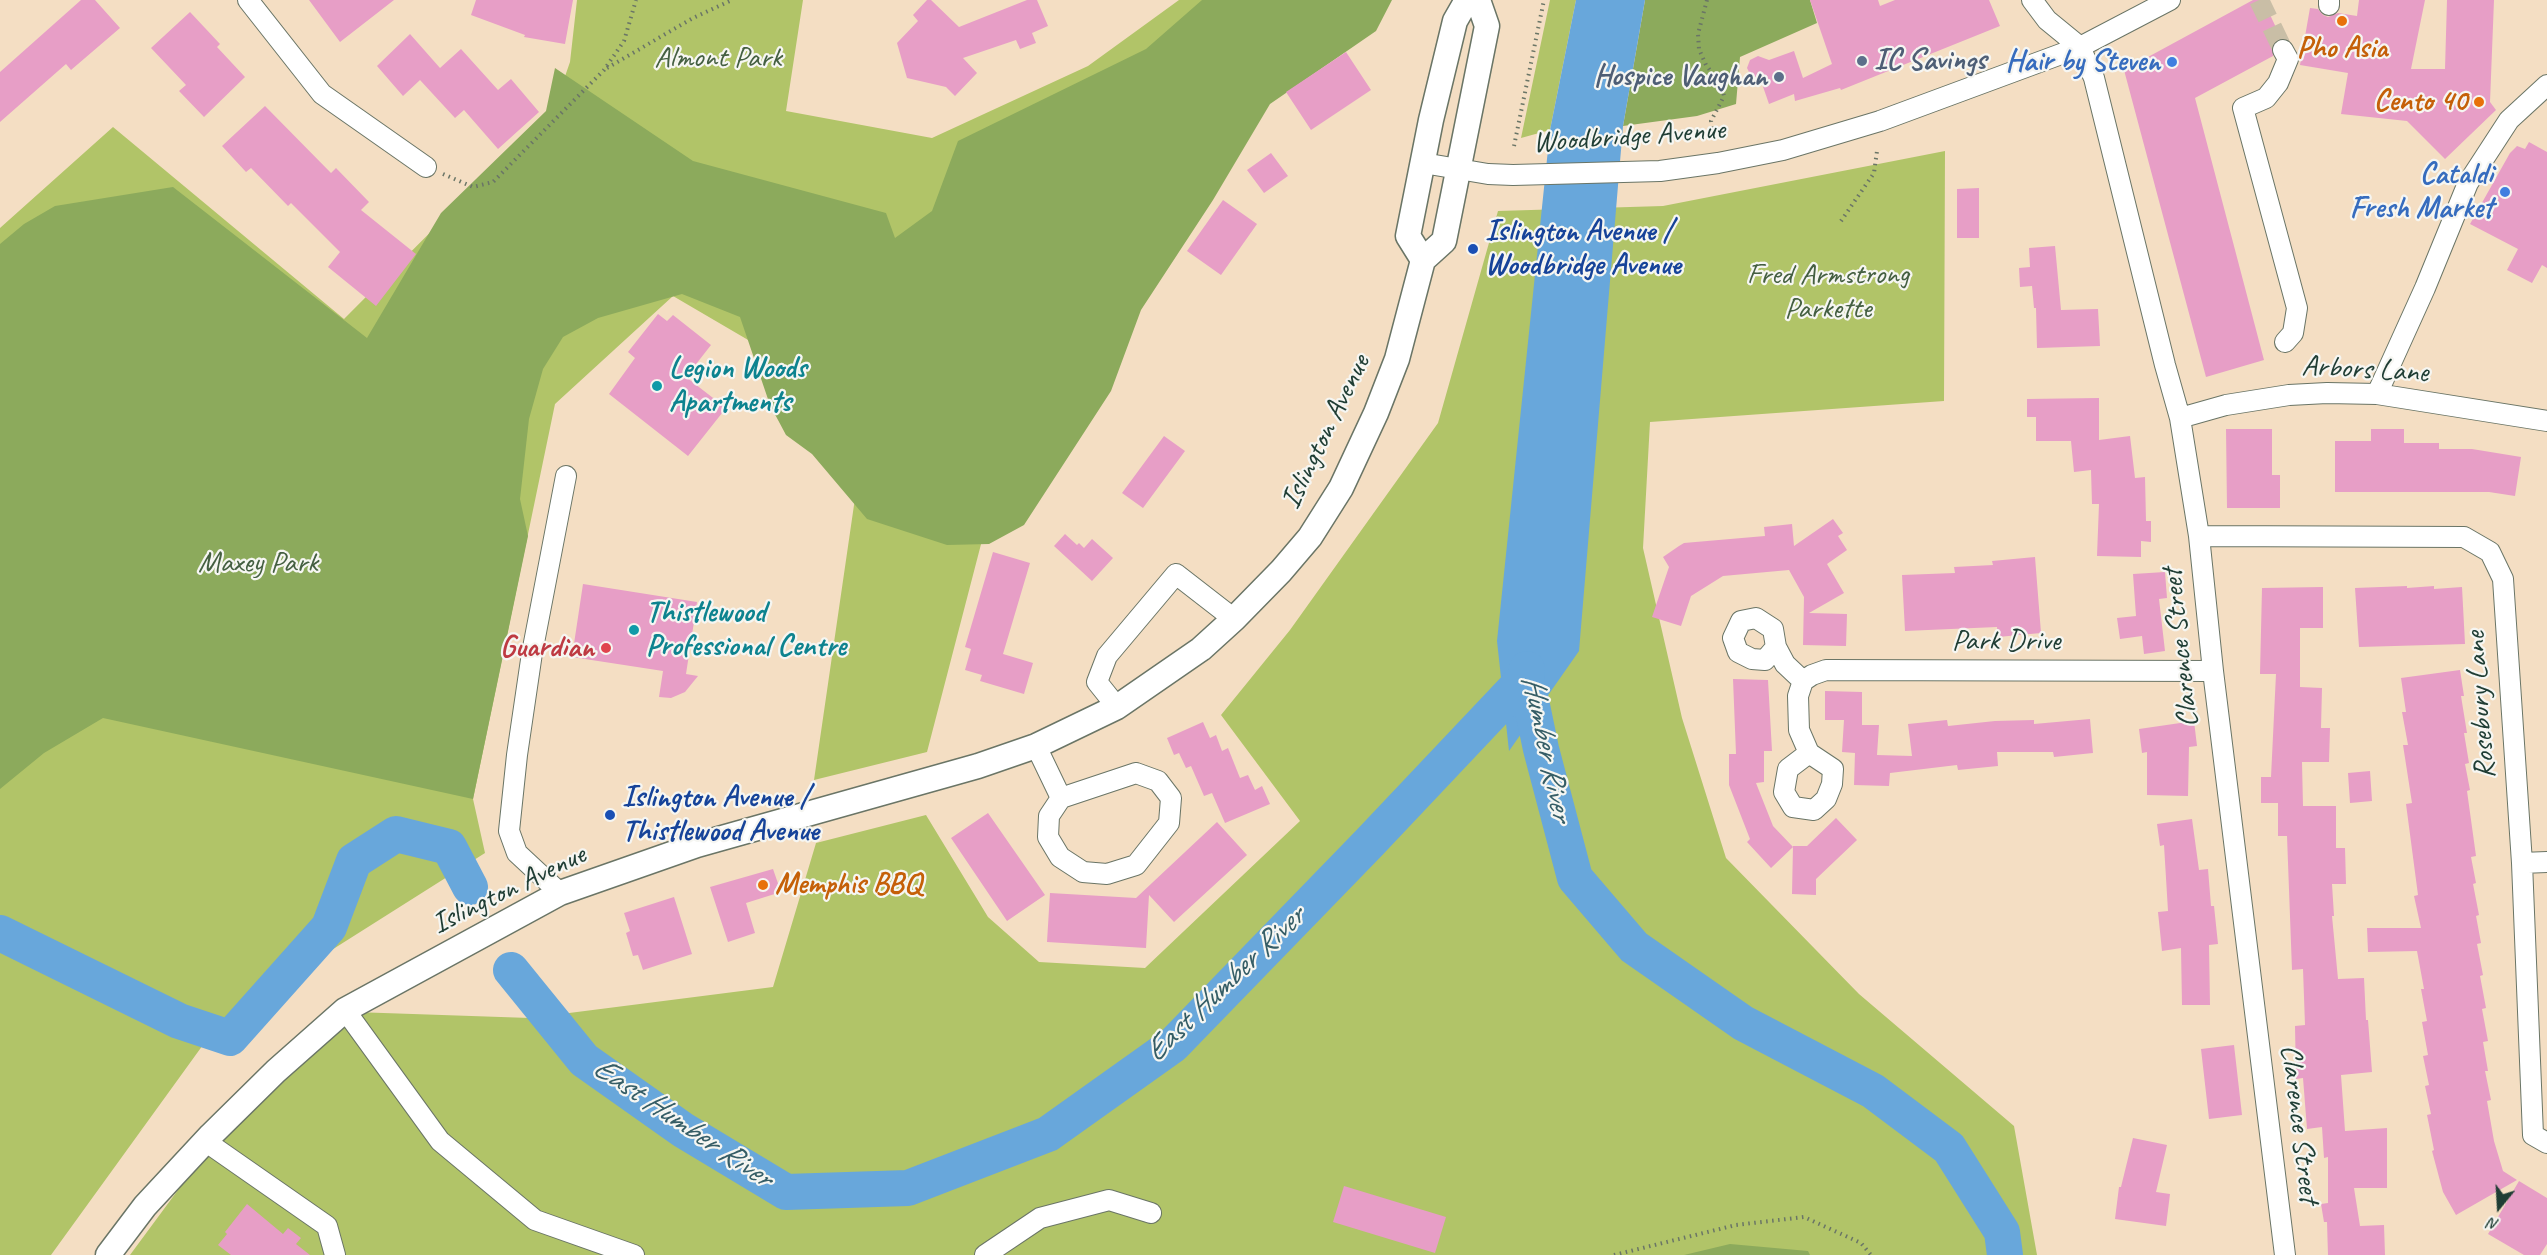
<!DOCTYPE html>
<html>
<head>
<meta charset="utf-8">
<style>
  body { margin:0 }
  #map { position:relative; width:2547px; height:1255px; overflow:hidden; background:#f4dec3; font-family:Caveat,sans-serif }
  canvas { display:block }
  .north { position:absolute; left:2469px; top:1177px; width:60px; height:60px; -webkit-text-stroke:4px #f6f6f2; paint-order:stroke; rotate:198deg; font-size:16px; font-weight:700; line-height:24px; text-align:center; color:#1f3d34 }
  .north::after { content:''; display:block; margin:auto; width:21px; height:27px; background:#1f3d34; clip-path:polygon(50% 0,100% 100%,50% 72%,0 100%) }
</style>
</head>
<body>
<div id="map">
<canvas width="2547" height="1255"></canvas>
<div class="north">N</div>
</div>
<script>
const ctx = document.querySelector('canvas').getContext('2d');
ctx.lineJoin = 'round';
function fill(path, color) { ctx.fillStyle = color; ctx.fill(path, 'evenodd'); }
const poly = rows => new Path2D(rows.map(r => 'M' + r).join(''));
function trace(path, color, width, dash) { ctx.strokeStyle = color; ctx.lineWidth = width; ctx.lineCap = dash ? 'butt' : 'round'; ctx.setLineDash(dash || []); ctx.stroke(path); }
function write(font, color, halo, rows, align = 'center') {
  ctx.font = font + ' Caveat,sans-serif'; ctx.lineWidth = 4.5; ctx.setLineDash([]); ctx.textBaseline = 'middle'; ctx.strokeStyle = halo; ctx.fillStyle = color; for (const [text, x, y, turn = 0] of rows) {
    ctx.save(); ctx.translate(x, y); ctx.rotate((+turn || 0) * Math.PI / 180); ctx.textAlign = isNaN(turn) ? turn : align; if (halo) ctx.strokeText(text, 0, 0); ctx.fillText(text, 0, 0); ctx.restore();
  }
}
fill(poly([
  [577,0,803,0,786,111,932,138,1088,66,1179,0,1342,0,755,344,673,296,555,404,473,799,485,853,221,1020,51,1255,0,1255,0,228,113,127,344,319,554,108,570,62],
  [1550,0,1576,0,1550,130,1521,138],
  [1945,151,1944,401,1650,422,1643,548,1682,718,1726,858,1859,994,2014,1126,2037,1255,130,1255,192,1171,354,1012,530,1018,773,987,816,843,926,815,988,917,1039,962,1145,968,1300,821,1221,715,1290,630,1438,423,1498,211,1663,206],
  [861,457,986,525,927,752,814,780]
]), '#b1c468');
fill(poly([
  [1202,0,1392,0,1376,31,1270,104,1213,200,1141,310,1111,391,1024,525,989,544,947,545,867,519,812,454,786,435,770,405,740,317,682,294,598,318,563,337,543,369,529,419,520,499,528,536,473,799,103,718,44,753,0,789,0,244,24,224,55,206,173,187,367,338,441,213,546,111,555,68,693,161,886,213,895,238,932,211,958,141,1146,49],
  [1645,0,1810,0,1817,23,1740,57,1736,104,1697,116,1623,126],
  [1730,1244,1808,1251,1810,1255,1684,1255]
]), '#8caa5c');
fill(poly([
  [1576,0,1645,0,1623,126,1579,651,1509,751,1497,641,1550,130]
]), '#68a7db');
trace(poly([
  [1527,669,1526,677,1541,749,1575,878,1634,947,1743,1023,1873,1091,1949,1148,2002,1232,2005,1255],
  [0,933,179,1021,230,1038,329,927,354,861,396,834,449,847,470,887],
  [511,970,584,1060,683,1130,786,1192,908,1188,1048,1134,1173,1045,1370,842,1526,677]
]), '#68a7db', 36);
fill(poly([
  [81,0,95,0,120,28,71,70,66,64,0,122,0,72],
  [309,0,394,0,340,42],
  [476,0,573,0,565,44,524,37,525,35,471,15],
  [927,0,931,0,959,27,1027,0,1037,0,1048,26,1032,33,1036,43,1020,49,1016,40,963,58,977,73,955,96,946,87,907,78,897,43,918,21,913,15],
  [1810,0,1878,0,1880,6,1895,0,1989,0,2000,26,1841,90,1840,88,1795,101,1794,94,1769,104,1760,78,1751,76,1747,68,1750,60,1758,56,1769,60,1794,51,1803,78,1832,64],
  [2253,0,2263,0,2281,38,2272,44,2273,56,2195,98,2264,360,2206,377,2124,70],
  [2359,0,2425,0,2411,69,2445,69,2447,0,2494,0,2490,102,2496,110,2445,159,2407,121,2341,114,2348,73,2300,65,2310,8,2318,9,2323,15,2328,17,2338,13,2357,16],
  [190,12,220,44,217,47,245,77,204,117,179,91,186,85,151,48],
  [410,34,440,68,461,49,498,90,511,79,539,112,498,149,464,110,455,118,420,80,403,96,377,66],
  [1346,52,1371,90,1311,130,1286,92],
  [265,106,331,173,336,168,369,202,361,210,416,254,376,306,328,267,340,252,291,203,288,206,251,168,246,172,222,146],
  [2529,142,2547,152,2547,268,2542,265,2532,283,2507,270,2518,249,2470,224,2510,153,2517,146,2525,149],
  [1271,153,1288,176,1264,193,1247,170],
  [1979,188,1979,238,1957,238,1957,189],
  [1223,200,1257,224,1221,275,1187,251],
  [2055,246,2061,310,2098,309,2100,346,2037,348,2036,308,2034,308,2032,286,2020,287,2019,268,2030,267,2029,248],
  [658,314,667,321,673,315,711,345,686,377,726,408,688,456,609,394,635,358,628,352],
  [2099,398,2099,440,2130,436,2135,478,2145,477,2146,521,2151,521,2151,542,2141,541,2141,557,2097,556,2099,504,2092,504,2091,470,2074,472,2071,441,2036,441,2036,417,2027,417,2027,399],
  [2226,429,2272,429,2272,475,2280,475,2280,508,2227,508],
  [2371,429,2404,429,2404,443,2439,443,2439,449,2472,449,2521,457,2515,496,2489,492,2335,492,2335,441,2371,441],
  [1164,436,1185,451,1143,508,1122,493],
  [1833,519,1843,533,1838,536,1847,550,1827,564,1844,593,1809,613,1847,614,1846,646,1803,645,1804,597,1789,570,1723,576,1691,596,1681,626,1652,617,1669,567,1663,557,1679,546,1684,543,1765,536,1764,527,1792,524,1794,546],
  [1065,534,1077,545,1079,543,1084,548,1092,539,1113,558,1092,581,1054,546],
  [993,552,1030,563,1003,654,1033,663,1024,694,980,681,982,675,965,670,971,649,965,647],
  [2035,557,2041,633,1998,637,1997,627,1905,631,1902,575,1955,573,1954,567,1993,565,1992,561],
  [2165,572,2167,598,2159,599,2165,651,2144,654,2142,636,2120,639,2117,618,2136,616,2133,574],
  [583,584,697,602,686,674,698,676,685,692,671,698,659,697,663,671,572,657],
  [2407,586,2407,588,2434,586,2434,589,2462,587,2465,644,2359,647,2355,588],
  [2323,587,2323,628,2300,628,2300,687,2322,688,2321,728,2330,728,2329,762,2302,762,2303,806,2336,806,2336,848,2345,848,2346,884,2332,884,2334,916,2332,916,2338,979,2364,978,2366,1020,2368,1020,2372,1072,2341,1075,2345,1131,2387,1128,2387,1188,2354,1188,2360,1226,2384,1225,2385,1255,2328,1255,2327,1222,2324,1222,2321,1204,2328,1203,2328,1157,2324,1158,2322,1127,2307,1129,2303,1078,2296,1079,2295,1026,2305,1025,2303,969,2292,970,2287,836,2278,836,2278,803,2261,803,2261,777,2271,777,2276,674,2260,674,2262,588],
  [2460,670,2464,696,2461,696,2467,733,2464,733,2469,763,2465,764,2470,790,2467,791,2476,856,2471,857,2476,883,2473,884,2479,915,2476,916,2481,943,2477,944,2483,975,2480,976,2486,1008,2482,1009,2488,1041,2483,1042,2488,1071,2485,1071,2491,1100,2487,1101,2494,1141,2503,1171,2517,1180,2456,1215,2443,1192,2432,1151,2434,1150,2427,1115,2431,1114,2425,1086,2429,1085,2423,1056,2428,1055,2422,1022,2427,1021,2421,989,2424,989,2417,951,2368,952,2367,928,2421,928,2414,896,2418,895,2406,804,2412,803,2403,745,2408,745,2402,712,2406,712,2401,678],
  [1733,679,1768,680,1772,751,1764,751,1764,782,1756,783,1773,826,1793,847,1771,868,1747,842,1750,839,1729,785,1729,754,1736,754],
  [1825,691,1862,692,1862,725,1879,725,1877,755,1912,756,1908,724,1947,720,1948,726,1995,721,2034,720,2034,724,2090,719,2093,753,2054,757,2053,752,1997,752,1998,766,1958,770,1957,765,1890,773,1889,786,1854,785,1855,753,1842,752,1844,720,1825,720],
  [2194,721,2197,746,2189,747,2188,796,2147,795,2147,752,2142,753,2139,729],
  [1203,722,1210,738,1216,735,1222,751,1228,748,1240,778,1248,775,1255,790,1262,786,1270,804,1225,823,1212,793,1204,796,1191,766,1186,768,1179,753,1174,755,1167,738],
  [2370,771,2372,801,2350,803,2348,773],
  [988,813,1045,895,1007,921,951,838],
  [1836,818,1857,840,1816,879,1816,895,1792,894,1793,846,1807,846],
  [2192,819,2199,870,2208,869,2211,906,2214,906,2218,944,2209,945,2210,1005,2182,1005,2181,948,2162,951,2158,912,2168,911,2164,845,2160,846,2157,824],
  [1217,822,1247,855,1174,922,1149,895,1146,948,1047,942,1050,893,1136,898],
  [773,869,781,892,746,903,755,933,728,942,710,887],
  [674,897,692,954,643,970,638,955,633,956,626,933,630,931,624,913],
  [2234,1045,2242,1115,2209,1119,2201,1049],
  [2133,1138,2167,1145,2156,1192,2170,1194,2166,1226,2115,1219,2119,1187,2121,1187],
  [2519,1181,2547,1198,2547,1244,2540,1255,2524,1255,2488,1234],
  [1344,1186,1446,1217,1435,1253,1333,1222],
  [247,1204,283,1234,288,1228,301,1238,296,1244,310,1255,231,1255,218,1245,227,1234,225,1232]
]), '#e79ec6');
trace(poly([
  [2259,0,2283,50]
]), '#c9bea6', 20, [20, 10]);
const minor = poly([
  [248,0,322,94,426,167],
  [2032,0,2047,20,2080,47,2094,78,2165,365,2180,418,2199,536,2213,671,2285,1255],
  [2329,5,2329,0],
  [2283,50,2288,59,2278,83,2266,98,2243,108,2297,308,2293,333,2285,342],
  [1423,163,1488,174,1513,175,1660,171,1718,163,1783,150,1880,121,2080,47,2170,0],
  [2377,394,2425,288,2468,183,2509,120,2547,85],
  [2180,418,2226,405,2289,395,2327,393,2377,394,2547,421],
  [2199,536,2464,537,2490,552,2503,579,2522,863,2533,1135,2547,1143],
  [1776,647,1765,660,1752,659,1738,652,1733,638,1741,621,1756,618,1773,629,1776,647,1785,664,1803,681],
  [1117,707,1097,682,1107,656,1176,574,1234,619],
  [1036,746,1061,798],
  [1809,753,1833,769,1832,784,1826,799,1814,810,1793,807,1784,792,1788,769,1809,753,1799,730,1798,696,1803,681,1812,675,1826,670,2213,671],
  [1136,773,1158,781,1171,798,1169,823,1136,865,1107,874,1083,872,1060,857,1048,837,1049,816,1061,798,1136,773],
  [2522,863,2547,862],
  [560,893,517,853,509,831,517,755,532,653,566,476],
  [345,1010,440,1141,535,1220,634,1255],
  [205,1141,327,1226,335,1255],
  [985,1255,1040,1218,1109,1200,1151,1213]
]);
const major = poly([
  [1423,260,1408,236,1431,120,1455,21,1467,0],
  [108,1255,145,1206,211,1135,276,1071,345,1010,560,893,697,845,978,766,1036,746,1117,707,1201,649,1234,619,1281,571,1310,537,1341,488,1376,413,1397,359,1423,260,1444,241,1487,26,1478,0]
]);
trace(minor, '#6a7566', 22);
trace(major, '#6a7566', 27);
trace(poly([
  [1707,0,1698,34,1699,49,1706,65,1722,86,1724,96,1711,121,1713,137],
  [607,68,693,18,732,0],
  [1514,146,1544,0],
  [443,174,473,187,493,182,604,70,624,41,636,0],
  [1841,221,1874,173,1877,151],
  [1614,1255,1736,1225,1804,1217,1861,1243,1871,1255]
]), '#6a7566', 4, [1.5, 4.5]);
trace(minor, '#fff', 20);
trace(major, '#fff', 24);
for (const [x, y, r, color] of [
  [2342,21,6,"#e8710a"],
  [1862,61,6,"#5c6f8a"],
  [2172,62,6,"#3f7fe0"],
  [1779,77,6,"#5c6f8a"],
  [2479,102,6,"#e8710a"],
  [2505,192,6,"#3f7fe0"],
  [1473,249,6,"#1a4fb4"],
  [657,386,6,"#0f9aa8"],
  [634,630,6,"#0f9aa8"],
  [606,648,6,"#e0444e"],
  [610,815,6,"#1a4fb4"],
  [763,885,6,"#e8710a"]
]) { const dot = new Path2D(); dot.arc(x, y, r, 0, 2 * Math.PI); ctx.fillStyle = color; ctx.fill(dot); trace(dot, '#f6f6f2', 2); }
write('bold 30px', '#c56008', '#f6f6f2', [
  ["Pho Asia",2342,49],
  ["Cento 40",2467,102,"right"],
  ["Memphis BBQ",775,885,"left"]
]);
write('30px', '#445f41', '#f6f6f2', [
  ["Almont Park",718,58],
  ["Fred Armstrong",1828,275],
  ["Parkette",1828,309],
  ["Maxey Park",258,563]
]);
write('bold 30px', '#4e5e75', '#f6f6f2', [
  ["IC Savings",1874,61],
  ["Hospice Vaughan",1767,77,"right"]
], 'left');
write('bold 30px', '#366cbe', '#f6f6f2', [
  ["Hair by Steven",2160,62],
  ["Cataldi",2493,175],
  ["Fresh Market",2493,209]
], 'right');
write('30px', '#1f3d34', '#f6f6f2', [
  ["Woodbridge Avenue",1629,137,-4],
  ["Arbors Lane",2365,370,3],
  ["Islington Avenue",1326,432,-64],
  ["Park Drive",2006,641],
  ["Clarence Street",2181,648,-96],
  ["Rosebury Lane",2481,705,-94],
  ["Islington Avenue",509,890,-26],
  ["Clarence Street",2299,1124,83]
]);
write('bold 30px', '#164399', '#f6f6f2', [
  ["Islington Avenue /",1485,232],
  ["Woodbridge Avenue",1485,266],
  ["Islington Avenue /",622,798],
  ["Thistlewood Avenue",622,832]
], 'left');
write('bold 30px', '#0d838f', '#f6f6f2', [
  ["Legion Woods",669,369],
  ["Apartments",669,403],
  ["Thistlewood",646,613],
  ["Professional Centre",646,647]
], 'left');
write('bold 30px', '#be3a42', '#f6f6f2', [
  ["Guardian",594,648]
], 'right');
write('italic 32px', '#355d66', '#f6f6f2', [
  ["Humber River",1546,748,78],
  ["East Humber River",1225,985,-44],
  ["East Humber River",682,1123,34]
]);
</script>
</body>
</html>
